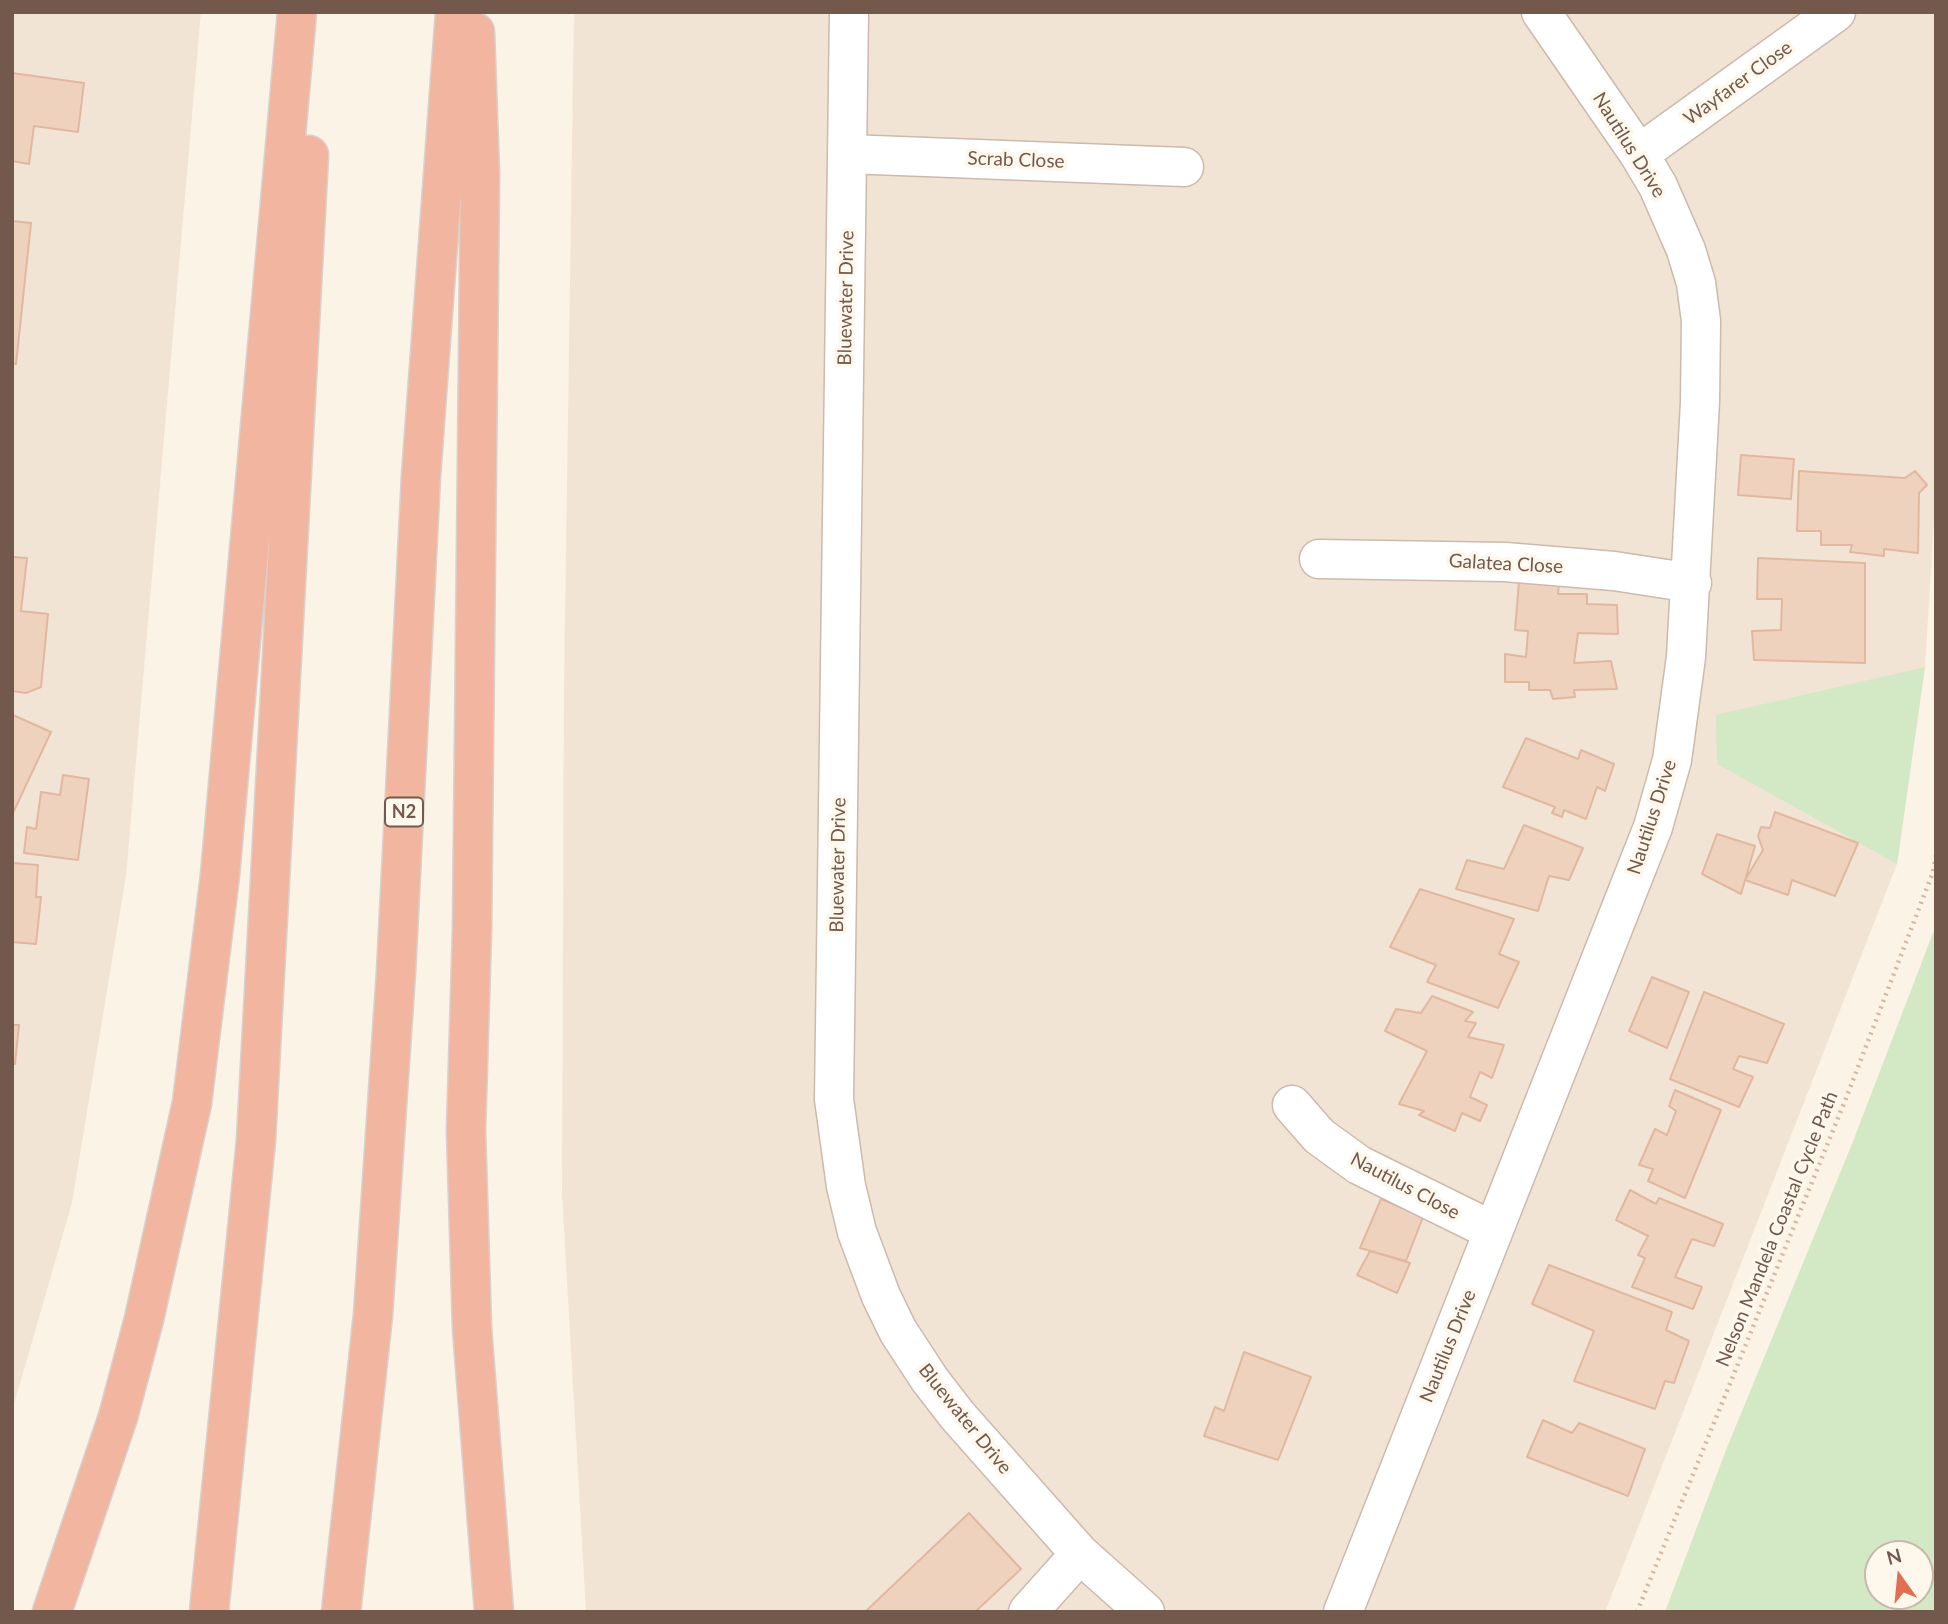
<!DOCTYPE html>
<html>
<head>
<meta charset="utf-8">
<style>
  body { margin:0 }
  #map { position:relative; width:1948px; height:1624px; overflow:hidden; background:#fbf3e5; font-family:Lato,sans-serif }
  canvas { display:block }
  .frame { position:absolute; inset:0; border:14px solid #73594c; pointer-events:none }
  .north { position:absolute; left:1864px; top:1540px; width:70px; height:70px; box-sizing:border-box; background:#fef7eb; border:2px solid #c6b8ab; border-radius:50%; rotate:345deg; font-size:19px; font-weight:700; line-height:28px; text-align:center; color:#73594c }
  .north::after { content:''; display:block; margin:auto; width:24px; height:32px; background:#df7051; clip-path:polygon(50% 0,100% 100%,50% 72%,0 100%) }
</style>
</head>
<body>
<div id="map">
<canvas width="1948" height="1624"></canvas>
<div class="frame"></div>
<div class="north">N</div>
</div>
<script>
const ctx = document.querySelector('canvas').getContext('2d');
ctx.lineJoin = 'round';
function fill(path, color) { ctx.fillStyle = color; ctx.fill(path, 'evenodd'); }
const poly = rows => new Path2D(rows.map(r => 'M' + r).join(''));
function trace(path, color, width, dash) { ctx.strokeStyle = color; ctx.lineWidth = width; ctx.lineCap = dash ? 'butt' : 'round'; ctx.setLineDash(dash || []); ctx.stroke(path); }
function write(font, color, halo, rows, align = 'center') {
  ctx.font = font + ' Lato,sans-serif'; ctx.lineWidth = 7; ctx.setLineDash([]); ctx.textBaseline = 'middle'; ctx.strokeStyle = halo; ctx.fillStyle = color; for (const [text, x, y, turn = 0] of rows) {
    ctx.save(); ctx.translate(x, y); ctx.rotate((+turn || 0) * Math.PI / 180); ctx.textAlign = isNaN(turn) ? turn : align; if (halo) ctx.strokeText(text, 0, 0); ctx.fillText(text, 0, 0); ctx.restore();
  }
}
fill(poly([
  [12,12,201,12,126,876,72,1203,12,1411],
  [574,12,1936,12,1936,487,1925,667,1897,864,1605,1612,586,1612,562,1193,564,687]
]), '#f2e4d4');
fill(poly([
  [1925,667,1897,864,1717,764,1716,715],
  [1936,925,1936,1612,1665,1612,1726,1450,1852,1144],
  [1878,1554,1920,1554,1920,1596,1878,1596]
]), '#d3e8c4');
const building = poly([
  [12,73,84,83,78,132,34,126,29,164,12,161,12,73],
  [12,221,31,223,16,364,12,364,12,221],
  [1741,455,1794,459,1791,499,1738,495,1741,455],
  [1799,471,1905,478,1915,471,1927,485,1919,493,1918,553,1884,549,1884,556,1850,552,1852,545,1821,545,1821,531,1797,531,1799,471],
  [12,557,27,558,21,611,48,614,41,687,26,693,12,691,12,557],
  [1758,558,1865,563,1865,663,1754,660,1752,631,1781,630,1782,599,1757,599,1758,558],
  [1519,581,1559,582,1558,594,1587,594,1587,604,1617,605,1618,634,1578,633,1574,663,1611,661,1617,689,1574,690,1575,697,1553,699,1550,690,1529,690,1529,682,1505,682,1505,654,1526,657,1528,631,1515,630,1519,581],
  [13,715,51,732,12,815,12,717,13,715],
  [1526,738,1578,759,1581,750,1614,764,1605,791,1597,787,1586,819,1564,810,1562,817,1552,813,1555,807,1503,787,1526,738],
  [63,775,89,779,78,860,24,853,27,827,36,829,41,792,60,795,63,775],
  [1775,812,1858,843,1835,896,1792,880,1788,895,1745,880,1763,850,1758,836,1761,827,1770,828,1775,812],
  [1524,825,1583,848,1569,880,1549,876,1538,911,1456,889,1467,860,1504,869,1524,825],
  [1717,834,1755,846,1741,894,1702,874,1717,834],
  [12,863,38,865,36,897,41,897,36,944,12,942,12,863],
  [1420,889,1514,919,1499,954,1519,962,1498,1008,1427,982,1436,965,1390,947,1420,889],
  [1652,977,1689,992,1667,1048,1629,1031,1652,977],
  [1704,992,1784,1024,1767,1063,1739,1056,1733,1069,1753,1077,1739,1107,1670,1079,1704,992],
  [1432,996,1473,1012,1465,1021,1476,1023,1468,1037,1504,1045,1492,1078,1480,1072,1470,1097,1487,1105,1480,1121,1462,1113,1455,1131,1419,1115,1424,1111,1399,1104,1427,1051,1385,1031,1396,1009,1421,1013,1432,996],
  [12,1025,19,1025,15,1064,12,1063,12,1025],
  [1675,1090,1721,1110,1685,1198,1648,1181,1653,1169,1639,1165,1655,1129,1667,1135,1676,1111,1669,1106,1675,1090],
  [1630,1190,1656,1204,1659,1198,1723,1224,1714,1246,1692,1239,1675,1277,1702,1287,1693,1309,1632,1287,1645,1258,1638,1255,1648,1236,1616,1220,1630,1190],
  [1381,1199,1423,1217,1406,1261,1360,1248,1381,1199],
  [1370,1251,1410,1263,1397,1293,1357,1275,1370,1251],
  [1549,1265,1672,1312,1666,1330,1689,1341,1674,1383,1665,1381,1655,1409,1574,1381,1594,1331,1532,1304,1549,1265],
  [1244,1352,1311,1377,1278,1460,1204,1436,1215,1407,1224,1411,1244,1352],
  [1543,1420,1572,1433,1579,1423,1645,1449,1628,1496,1527,1457,1543,1420],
  [969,1513,1021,1569,975,1612,865,1612,969,1513]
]);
fill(building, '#efd2be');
trace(building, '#e1b89f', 2);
const minor = poly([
  [849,12,834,1099,846,1186,857,1232,881,1296,898,1331,930,1380,957,1415,1080,1554,1145,1612],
  [848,154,1184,167],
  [1639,154,1836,12],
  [1319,559,1505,562,1614,571,1692,583],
  [1292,1105,1319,1136,1359,1165,1493,1231],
  [1028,1612,1080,1554],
  [1343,1612,1653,827,1672,760,1686,657,1700,402,1701,321,1696,283,1686,250,1658,186,1639,154,1541,12]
]);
const highway = poly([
  [475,32,480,174,472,930,466,1131,472,1328,494,1612],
  [52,1612,118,1417,144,1319,192,1103,220,875,297,12],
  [209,1612,256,1140,309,155],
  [341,1612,373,1315,396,972,421,476,455,12]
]);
trace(minor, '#ccbaac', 41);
trace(highway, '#d8d1cd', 41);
trace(poly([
  [1637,1612,1845,1101,1933,872,1936,855]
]), '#d4b5a1', 4.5, [2, 5]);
trace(minor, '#fff', 38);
trace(highway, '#f2b59f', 38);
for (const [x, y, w] of [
  [404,812,38]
]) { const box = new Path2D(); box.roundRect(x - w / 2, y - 14.5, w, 29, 5); ctx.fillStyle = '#fef7eb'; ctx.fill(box); trace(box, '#73594c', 2); }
write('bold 18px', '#73594c', null, [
  ["N2",404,812]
]);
write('19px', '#73594c', '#fef7eb', [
  ["Wayfarer Close",1738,83,-36],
  ["Nautilus Drive",1629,145,58],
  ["Scrab Close",1016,160,2],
  ["Bluewater Drive",846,298,-89],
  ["Galatea Close",1506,564,3],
  ["Nautilus Drive",1652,817,-72],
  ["Bluewater Drive",838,865,-89],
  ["Nautilus Close",1405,1186,28],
  ["Nelson Mandela Coastal Cycle Path",1777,1229,-68],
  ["Nautilus Drive",1448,1346,-68],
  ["Bluewater Drive",965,1419,51]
]);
</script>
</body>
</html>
